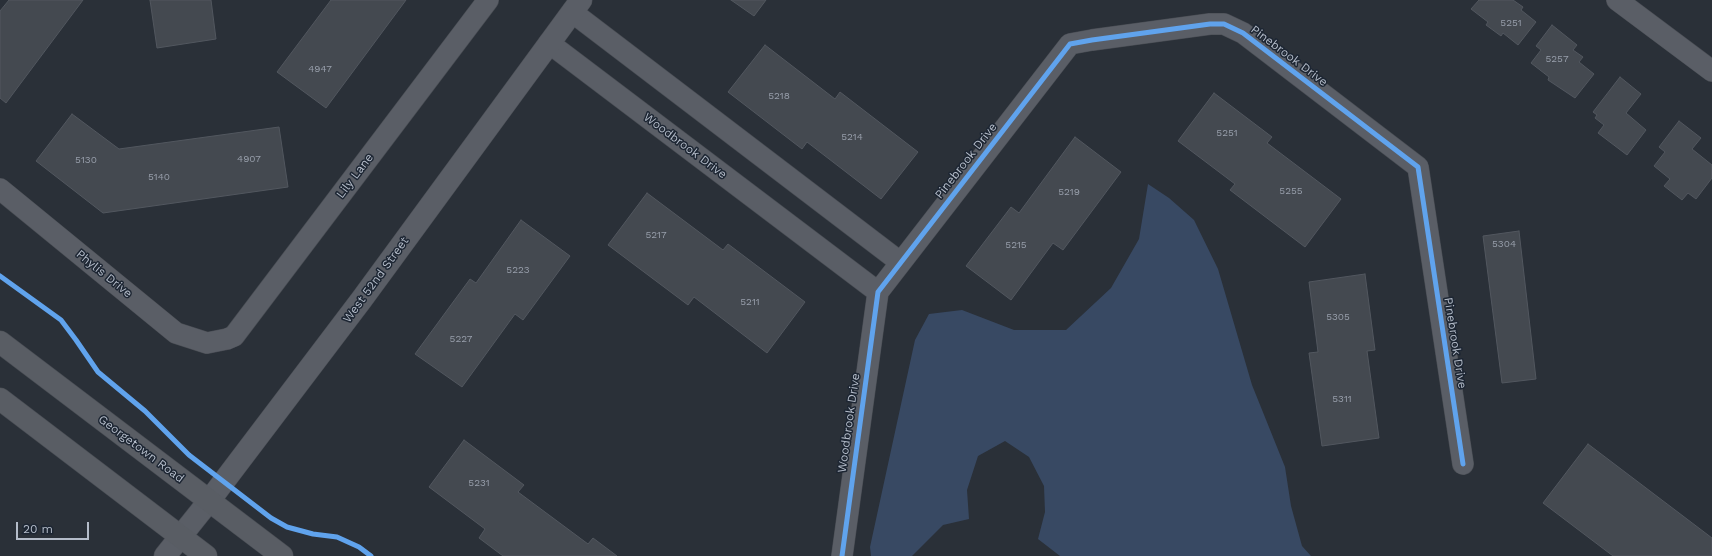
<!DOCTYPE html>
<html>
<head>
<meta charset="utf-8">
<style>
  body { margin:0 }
  #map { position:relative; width:1712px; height:556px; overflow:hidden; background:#2a3038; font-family:"Work Sans",sans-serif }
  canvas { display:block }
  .scale { position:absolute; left:16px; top:522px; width:73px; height:18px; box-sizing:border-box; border:2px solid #b4bcc9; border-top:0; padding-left:5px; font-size:12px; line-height:14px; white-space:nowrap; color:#b4bcc9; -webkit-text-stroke:3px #1d2633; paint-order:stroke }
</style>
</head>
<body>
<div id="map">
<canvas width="1712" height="556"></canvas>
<div class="scale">20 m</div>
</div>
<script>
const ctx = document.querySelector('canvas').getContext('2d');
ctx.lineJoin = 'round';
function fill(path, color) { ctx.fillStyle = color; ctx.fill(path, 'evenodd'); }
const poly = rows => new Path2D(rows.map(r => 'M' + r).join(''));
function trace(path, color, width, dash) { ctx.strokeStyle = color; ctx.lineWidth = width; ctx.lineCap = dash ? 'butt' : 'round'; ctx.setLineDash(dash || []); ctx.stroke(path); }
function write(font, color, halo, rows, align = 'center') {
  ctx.font = font + ' "Work Sans",sans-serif'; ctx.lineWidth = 3; ctx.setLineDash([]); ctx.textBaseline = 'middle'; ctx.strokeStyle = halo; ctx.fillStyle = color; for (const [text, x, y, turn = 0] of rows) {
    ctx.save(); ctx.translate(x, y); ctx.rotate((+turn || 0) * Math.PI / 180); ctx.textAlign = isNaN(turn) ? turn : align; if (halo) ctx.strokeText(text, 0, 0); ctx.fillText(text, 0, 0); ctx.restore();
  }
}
fill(poly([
  [1148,184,1169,198,1194,220,1218,269,1252,385,1285,467,1291,506,1302,546,1311,556,1060,556,1038,539,1045,512,1044,486,1029,457,1005,441,978,456,967,490,969,519,943,525,912,556,871,556,870,547,915,340,929,314,962,310,1014,330,1066,330,1111,288,1139,239]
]), '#384963');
const building = poly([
  [9,0,83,0,6,103,0,98,0,11,9,0],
  [150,0,211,0,216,39,157,48,150,0],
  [331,0,406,0,326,108,277,72,331,0],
  [731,0,766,0,754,16,731,0],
  [1479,0,1513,0,1523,7,1521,10,1536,22,1518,45,1503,33,1501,36,1486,25,1488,22,1471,9,1479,0],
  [1552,25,1577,45,1573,50,1583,57,1579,62,1594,74,1575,98,1548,80,1549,77,1531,63,1541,50,1536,46,1552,25],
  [765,45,835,99,840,92,918,152,881,199,807,142,802,149,728,92,765,45],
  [1620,77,1641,94,1626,113,1646,130,1627,155,1598,133,1604,125,1595,118,1597,115,1593,112,1620,77],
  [1214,93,1272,137,1267,143,1341,199,1305,247,1230,190,1235,184,1178,141,1214,93],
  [72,114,119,149,279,127,288,187,103,213,36,161,72,114],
  [1679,121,1701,138,1692,149,1712,165,1712,178,1696,199,1688,193,1682,200,1664,186,1670,179,1654,166,1665,152,1659,147,1679,121],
  [1075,137,1121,172,1063,250,1053,243,1011,300,966,266,1011,207,1019,213,1075,137],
  [647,193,723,250,728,244,805,302,767,353,694,297,688,305,608,245,647,193],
  [521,220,570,256,523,320,515,314,462,387,415,354,470,279,476,283,521,220],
  [1519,231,1536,379,1502,383,1483,236,1519,231],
  [1365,274,1375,350,1367,351,1379,438,1322,446,1309,353,1318,352,1309,282,1365,274],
  [464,440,524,485,518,492,588,544,593,538,617,556,503,556,479,538,485,529,429,487,464,440],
  [1588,444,1712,538,1712,556,1613,556,1543,503,1588,444]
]);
fill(building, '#444950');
trace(building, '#52575f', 1);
const minor = poly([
  [1617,0,1712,71],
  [572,12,900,262],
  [549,43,878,292],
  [0,189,176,333,207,343,227,339,234,336,488,0],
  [842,556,878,292,1070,44,1092,40,1210,24,1224,24,1243,33,1418,167,1463,464]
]);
const tertiary = poly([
  [165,556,209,501,362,299,581,0]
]);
const secondary = poly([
  [0,342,282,556],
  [0,399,206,556]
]);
trace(minor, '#484c53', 22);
trace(tertiary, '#484c53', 23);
trace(secondary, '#484c53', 23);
trace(minor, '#5a5e66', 21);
trace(tertiary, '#5a5e66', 22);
trace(secondary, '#595d64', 22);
trace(poly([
  [0,276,61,320,76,340,98,372,145,411,189,455,271,518,287,527,313,534,337,537,359,547,371,556],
  [842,556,878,292,1070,44,1092,40,1210,24,1224,24,1243,33,1418,167,1463,464]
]), '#60a3ed', 5);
write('10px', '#989fab', null, [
  ["5251",1511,23],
  ["5257",1557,59],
  ["4947",320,69],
  ["5218",779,96],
  ["5251",1227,133],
  ["5214",852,137],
  ["4907",249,159],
  ["5130",86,160],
  ["5140",159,177],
  ["5255",1291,191],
  ["5219",1069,192],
  ["5217",656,235],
  ["5304",1504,244],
  ["5215",1016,245],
  ["5223",518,270],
  ["5211",750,302],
  ["5305",1338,317],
  ["5227",461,339],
  ["5311",1342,399],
  ["5231",479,483]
]);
write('12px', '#b4bcc9', '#1d2633', [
  ["Pinebrook Drive",1289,56,37],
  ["Woodbrook Drive",685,146,37],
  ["Pinebrook Drive",966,161,-52],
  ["Lily Lane",355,176,-53],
  ["Phylis Drive",104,274,39],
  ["West 52nd Street",376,280,-54],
  ["Pinebrook Drive",1455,343,81],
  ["Woodbrook Drive",849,423,-82],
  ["Georgetown Road",141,449,37]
]);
</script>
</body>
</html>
